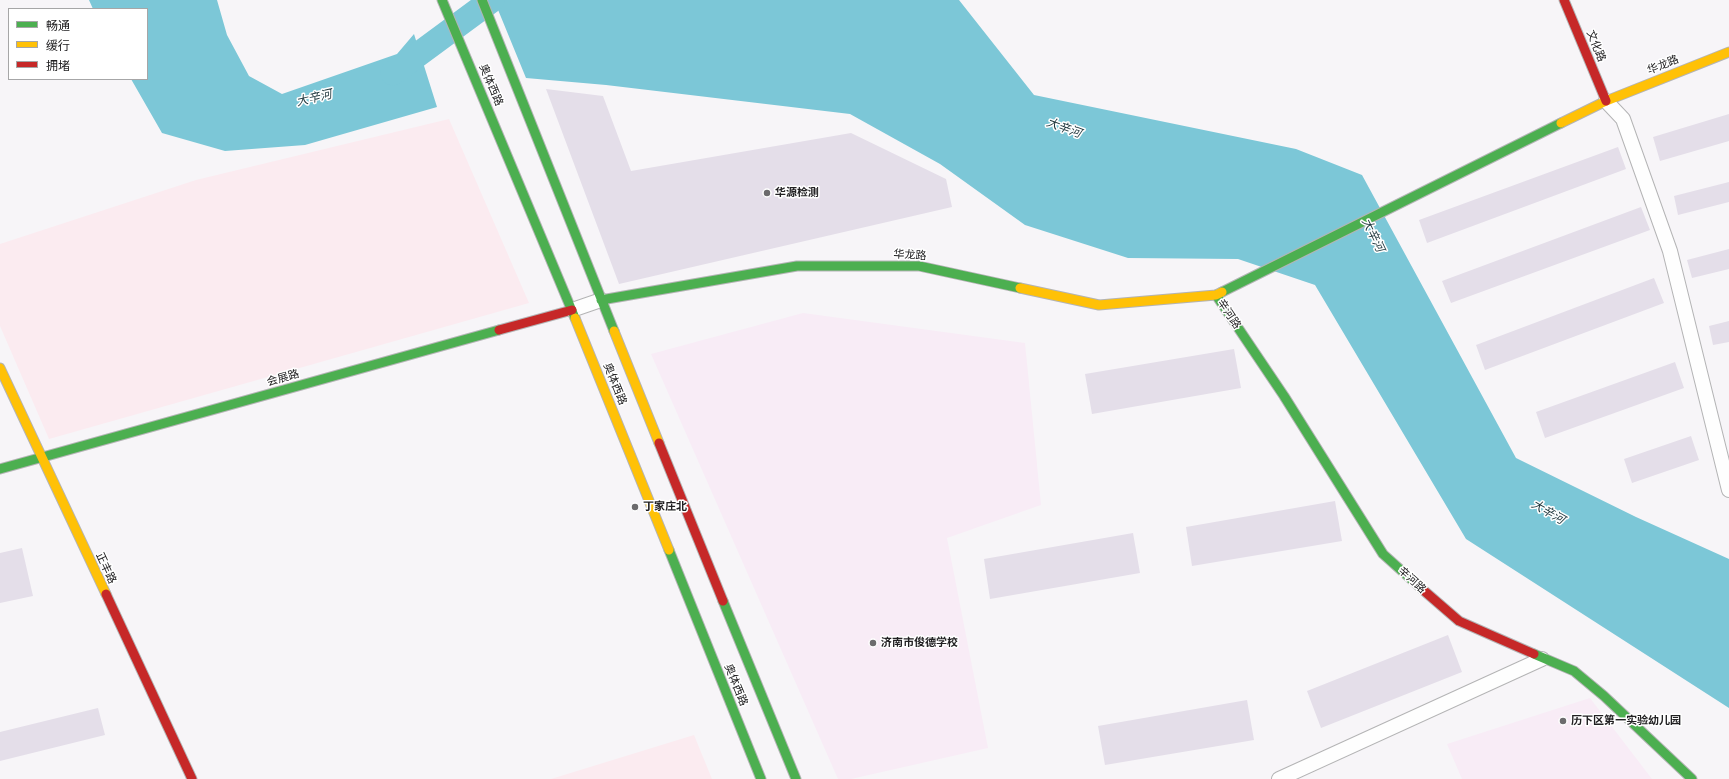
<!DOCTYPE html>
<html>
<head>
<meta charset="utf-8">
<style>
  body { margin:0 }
  #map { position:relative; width:1729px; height:779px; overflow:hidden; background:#f7f5f8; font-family:"Public Sans","Noto Sans SC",sans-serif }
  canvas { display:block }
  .legend { position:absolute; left:8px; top:8px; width:140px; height:72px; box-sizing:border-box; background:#fff; border:1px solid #a6a6a7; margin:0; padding:5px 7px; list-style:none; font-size:12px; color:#212022 }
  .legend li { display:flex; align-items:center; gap:8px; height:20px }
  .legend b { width:20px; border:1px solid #a6a6a7 }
</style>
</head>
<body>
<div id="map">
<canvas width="1729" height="779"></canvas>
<ul class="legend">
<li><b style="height:5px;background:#4caf50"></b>畅通</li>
<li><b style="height:5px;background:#ffc107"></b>缓行</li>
<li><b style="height:5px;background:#c62828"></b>拥堵</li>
</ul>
</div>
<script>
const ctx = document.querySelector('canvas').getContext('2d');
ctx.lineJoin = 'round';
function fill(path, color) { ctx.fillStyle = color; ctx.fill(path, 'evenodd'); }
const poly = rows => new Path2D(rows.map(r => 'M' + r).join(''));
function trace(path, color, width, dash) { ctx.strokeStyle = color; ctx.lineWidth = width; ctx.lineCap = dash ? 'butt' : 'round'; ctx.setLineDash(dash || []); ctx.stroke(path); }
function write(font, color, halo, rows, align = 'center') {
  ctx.font = font + ' "Public Sans","Noto Sans SC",sans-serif'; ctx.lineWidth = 3; ctx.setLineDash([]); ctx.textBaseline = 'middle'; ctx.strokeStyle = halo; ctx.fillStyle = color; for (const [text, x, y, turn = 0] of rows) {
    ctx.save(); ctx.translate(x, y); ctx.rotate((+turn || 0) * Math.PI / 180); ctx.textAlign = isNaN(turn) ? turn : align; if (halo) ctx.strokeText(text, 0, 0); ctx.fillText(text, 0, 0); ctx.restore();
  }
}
fill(poly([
  [449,119,529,303,49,439,0,326,0,244,196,180],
  [694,735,712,779,551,779]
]), '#fbebf0');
fill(poly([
  [803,313,1025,343,1041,505,947,538,988,748,851,779,838,779,651,354],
  [1590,698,1652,779,1462,779,1447,744]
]), '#f8ecf6');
fill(poly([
  [89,0,217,0,227,35,249,76,282,94,397,54,414,34,437,107,305,145,225,151,162,133,131,79,147,79,147,9,93,9],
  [494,0,959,0,1034,95,1296,149,1362,175,1516,458,1636,517,1729,559,1729,708,1466,539,1315,285,1238,259,1128,258,1025,225,940,164,850,114,606,85,526,78]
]), '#7cc7d7');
trace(poly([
  [393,73,492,0]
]), '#7cc7d7', 25);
fill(poly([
  [546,89,603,96,631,171,851,133,946,179,952,207,619,284],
  [1729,114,1729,141,1660,161,1653,137],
  [1618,147,1626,169,1427,243,1419,220],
  [1729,182,1729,202,1678,215,1674,196],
  [1641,207,1650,230,1451,303,1442,281],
  [1729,249,1729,269,1692,278,1687,260],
  [1654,278,1664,303,1485,370,1476,345],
  [1729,321,1729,342,1713,345,1709,326],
  [1234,349,1241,388,1092,414,1085,374],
  [1675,362,1684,388,1545,438,1536,412],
  [1691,436,1699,460,1632,483,1624,459],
  [1335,501,1342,541,1192,566,1186,527],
  [1133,533,1140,573,990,599,984,559],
  [22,548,33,596,0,603,0,553],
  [1448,635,1462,672,1321,728,1307,691],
  [1247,700,1254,740,1105,765,1098,726],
  [98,708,105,735,0,761,0,732]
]), '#e4dee9');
const street = poly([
  [1606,101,1623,119,1670,251,1729,490],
  [572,310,601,300],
  [1279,779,1542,659]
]);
const fast = poly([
  [442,0,575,318],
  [482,0,614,331],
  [1222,292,1561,123],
  [1216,295,1284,396,1383,554,1422,589],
  [601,300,797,266,919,266,1020,288],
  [0,469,499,330],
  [669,550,761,779],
  [723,601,796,779],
  [1534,654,1574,671,1604,696,1692,779]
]);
const slow = poly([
  [1561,123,1606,101,1729,52],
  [1020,288,1099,305,1216,295,1222,292],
  [575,318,669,550],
  [614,331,659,443],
  [0,368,106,594]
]);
const jam = poly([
  [1564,0,1606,101],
  [499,330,572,310],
  [659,443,723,601],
  [1422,589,1459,621,1534,654],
  [106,594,192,779]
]);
trace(street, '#b4b4b5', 16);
trace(fast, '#b4b4b5', 11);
trace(slow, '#b4b4b5', 11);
trace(jam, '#b4b4b5', 11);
trace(street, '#fefefe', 14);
trace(fast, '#4caf50', 9);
trace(slow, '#ffc107', 9);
trace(jam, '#c62828', 9);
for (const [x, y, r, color] of [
  [767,193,4,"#6c6b6d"],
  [635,507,4,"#6c6b6d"],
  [873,643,4,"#6c6b6d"],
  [1563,721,4,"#6c6b6d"]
]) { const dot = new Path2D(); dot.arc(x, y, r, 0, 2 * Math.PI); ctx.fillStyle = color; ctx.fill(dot); trace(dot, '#fff', 1.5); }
write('11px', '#212022', '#fff', [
  ["文化路",1596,46,68],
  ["华龙路",1663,65,-22],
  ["奥体西路",491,85,67],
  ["华龙路",910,255,3],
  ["辛河路",1229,314,56],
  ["会展路",283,378,-16],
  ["奥体西路",615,384,68],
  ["正丰路",106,568,65],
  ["辛河路",1412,580,42],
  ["奥体西路",736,685,68]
]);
write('bold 11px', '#212022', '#fff', [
  ["华源检测",775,193],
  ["丁家庄北",643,507],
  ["济南市俊德学校",881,643],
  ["历下区第一实验幼儿园",1571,721]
], 'left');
write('italic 12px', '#1d353b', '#fff', [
  ["大辛河",314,98,-13],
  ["大辛河",1064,128,20],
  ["大辛河",1373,235,64],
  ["大辛河",1548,512,30]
]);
</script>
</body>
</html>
